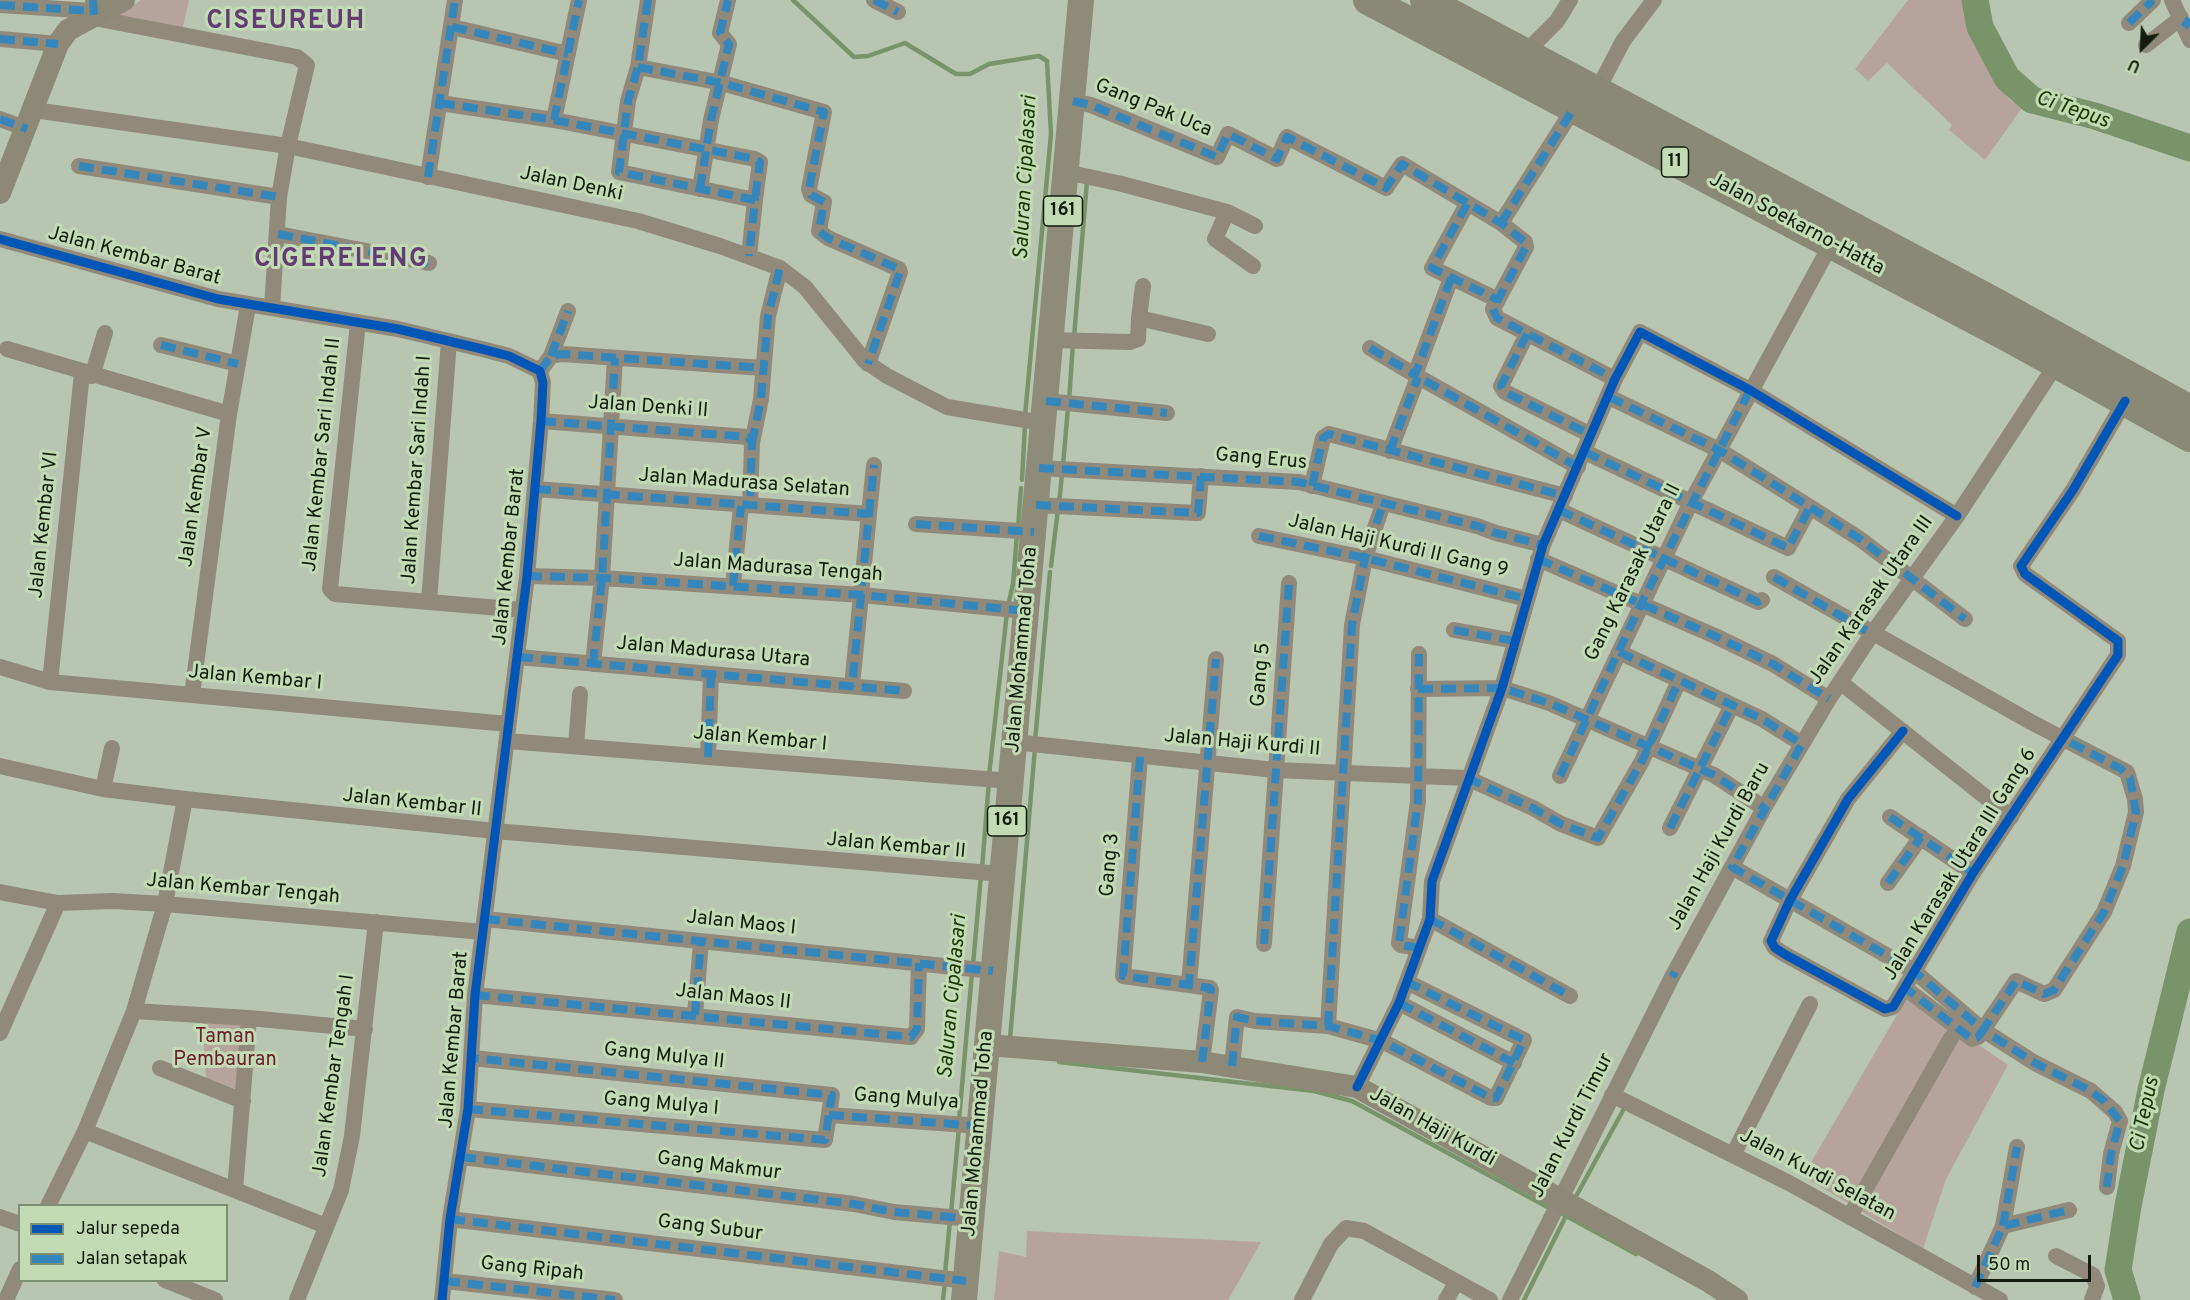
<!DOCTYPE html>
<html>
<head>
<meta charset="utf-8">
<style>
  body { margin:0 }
  #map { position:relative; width:2190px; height:1300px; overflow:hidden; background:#b8c6b1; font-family:Overpass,sans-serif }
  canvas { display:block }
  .legend { position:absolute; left:18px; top:1204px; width:210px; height:78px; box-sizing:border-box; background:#c2dbb5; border:2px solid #7c8f72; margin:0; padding:8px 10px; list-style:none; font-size:18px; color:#131c0e }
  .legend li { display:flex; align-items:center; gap:12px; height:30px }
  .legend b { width:30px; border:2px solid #7c8f72 }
  .north { position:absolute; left:2112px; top:18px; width:60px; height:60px; -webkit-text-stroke:4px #c2dbb5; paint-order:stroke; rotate:204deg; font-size:16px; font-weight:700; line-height:24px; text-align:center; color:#131c0e }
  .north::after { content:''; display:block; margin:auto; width:21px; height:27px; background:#131c0e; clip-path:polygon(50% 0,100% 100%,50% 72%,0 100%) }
  .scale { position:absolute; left:1977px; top:1255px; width:114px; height:27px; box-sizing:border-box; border:3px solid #131c0e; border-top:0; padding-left:8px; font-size:18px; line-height:21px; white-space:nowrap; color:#131c0e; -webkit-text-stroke:4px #c2dbb5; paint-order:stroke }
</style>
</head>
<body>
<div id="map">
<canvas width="2190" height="1300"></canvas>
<ul class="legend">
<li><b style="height:8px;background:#0057b8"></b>Jalur sepeda</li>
<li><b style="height:8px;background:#3486bb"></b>Jalan setapak</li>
</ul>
<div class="north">U</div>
<div class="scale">50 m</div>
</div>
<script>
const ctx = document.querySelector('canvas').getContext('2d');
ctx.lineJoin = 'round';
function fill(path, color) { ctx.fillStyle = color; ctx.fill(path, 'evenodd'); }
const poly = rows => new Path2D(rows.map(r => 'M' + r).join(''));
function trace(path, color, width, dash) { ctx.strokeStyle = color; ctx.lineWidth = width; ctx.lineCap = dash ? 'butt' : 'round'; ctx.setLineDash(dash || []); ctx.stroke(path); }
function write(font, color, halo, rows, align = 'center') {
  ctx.font = font + ' Overpass,sans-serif'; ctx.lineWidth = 6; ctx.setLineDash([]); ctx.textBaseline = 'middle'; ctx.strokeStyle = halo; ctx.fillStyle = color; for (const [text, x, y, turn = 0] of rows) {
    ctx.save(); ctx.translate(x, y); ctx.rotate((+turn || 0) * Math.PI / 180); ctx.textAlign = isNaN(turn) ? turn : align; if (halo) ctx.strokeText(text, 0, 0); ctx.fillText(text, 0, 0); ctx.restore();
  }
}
fill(poly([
  [141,0,189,0,182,31,97,17,128,9],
  [1908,0,1965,0,1990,74,2010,100,2022,108,1985,160,1949,130,1952,125,1887,63,1868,81,1855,69],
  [1908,996,2008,1065,1946,1179,1923,1249,1803,1176],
  [202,1016,248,1020,243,1091,206,1079],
  [1027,1231,1261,1242,1228,1300,994,1300,999,1251,1026,1257]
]), '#b6a49c');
trace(poly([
  [793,0,854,57,868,56,905,43,956,74,970,74,989,64,1039,56,1047,61,1051,134,1025,416],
  [1074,337,1087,181],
  [1069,401,1073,343],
  [1063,465,1068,408],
  [1022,480,1025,424],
  [1059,504,1062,474],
  [1018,528,1021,488],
  [1051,566,1058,509],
  [1008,606,1013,584,1017,534],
  [1035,742,1050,572],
  [989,776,1007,612],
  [982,869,989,781],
  [973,965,981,875],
  [1010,1039,1035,748],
  [1059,1062,1314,1091,1352,1101,1551,1209],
  [959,1120,972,973],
  [1574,1200,1626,1105],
  [1559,1212,1636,1254],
  [951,1214,959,1127],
  [945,1274,950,1220],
  [943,1300,945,1282],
  [1524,1300,1567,1214]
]), '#79946b', 4.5);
trace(poly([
  [1975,0,1980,27,2007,78,2032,100,2095,116,2190,148],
  [2127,1300,2118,1270,2128,1206,2151,1090,2190,932]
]), '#79946b', 27);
trace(poly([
  [93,0,94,18,297,57,307,65,288,146,279,197,272,308],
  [648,0,638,67,628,101,619,172,755,200,749,256],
  [874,0,898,12],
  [2172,0,2190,40],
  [0,5,92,11],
  [2129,23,2153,0],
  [452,27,568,54],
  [0,39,58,44],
  [2146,45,2181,18],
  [1525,53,1557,21,1570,0],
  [638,67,722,83,824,112,809,189,811,195,824,202,819,231,828,238,899,269,900,272,868,364],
  [1597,91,1623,41,1654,0],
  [1073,101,1091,105,1217,157,1228,134,1277,159,1287,137,1386,188,1402,164,1501,223,1525,242,1526,247,1493,309,1497,318,1615,379],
  [440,103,554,120,579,0],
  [34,110,288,146,638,221,720,246,780,268,805,287,865,361,887,376,947,407,1043,423],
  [0,119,27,129],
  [554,120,755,159,760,162,755,200],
  [79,166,279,197],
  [1066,172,1122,184,1227,212,1255,226],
  [428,177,455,0],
  [700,189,711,120,729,44,720,33,728,0],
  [1467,204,1432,268,1498,300],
  [1227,212,1215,239,1253,266],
  [1501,223,1574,108],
  [278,234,429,263],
  [0,239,218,299,398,329,482,349,509,356,540,371,543,383,541,421,527,576,475,995,468,1109,450,1219,442,1300],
  [1451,278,1415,375,1578,467],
  [1139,318,1143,286],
  [358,323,330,589,335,594,523,610],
  [1527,334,1501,386,1505,392,1591,435],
  [1051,340,1130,342,1138,339,1139,318,1208,334],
  [161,345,238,364],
  [1370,348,1415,375],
  [7,349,229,414],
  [551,356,568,311],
  [540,371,551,356,562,354,763,368],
  [92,376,105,333],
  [1609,397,1719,450,1810,507,1860,539,1965,619],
  [1046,401,1167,413],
  [541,421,748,437,752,443,750,505],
  [752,443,761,399,768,316,780,268],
  [1390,451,1418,377],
  [1585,452,1788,548,1810,507],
  [1039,468,1299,482,1477,526,1496,533,1543,545],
  [1312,486,1323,438,1329,434,1565,496],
  [536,489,869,514,852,686],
  [1036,505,1198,513,1201,476],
  [1559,510,1758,602,1762,600],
  [869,514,874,465],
  [916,524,1034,532],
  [1259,536,1365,558,1527,599],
  [1538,559,1715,636,1773,664,1829,699],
  [527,576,602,578,862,595,1026,611],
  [733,586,741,506],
  [429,602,449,341],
  [1454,630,1515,641],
  [1619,652,1762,719,1802,744],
  [518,657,904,691],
  [593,664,602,578,615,358],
  [0,667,50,682,508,724],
  [50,682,82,373],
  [1840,682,2011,817],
  [1418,689,1502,688,1549,703,1714,775,1764,808],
  [192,695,229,414,248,306],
  [1903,731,1848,799,1790,900,1771,941,1775,948,1786,955,1885,1009,1893,1007,1973,873,2118,655,2118,641,2025,574,2021,566,2073,490,2125,401],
  [507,741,1011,781],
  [1014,742,1275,770,1467,778,1533,808,1561,824,1598,838,1642,761,1679,681],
  [576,746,580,694],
  [708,757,711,674],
  [1140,757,1123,976,1189,985],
  [0,766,103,789,185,799,495,831,1002,874],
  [1560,776,1691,502,1831,244],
  [103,789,112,748],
  [1890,817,1973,873],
  [1670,828,1732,705],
  [1732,867,1914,971,1983,1030,2016,981,2044,994,2054,990,2104,912,2123,866,2136,812,2135,799,2127,772,2031,722,1774,577],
  [1888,883,1921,837],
  [0,892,58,903,113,901,165,904,483,932],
  [485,919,993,971],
  [1430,919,1570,996],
  [1264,944,1289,583],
  [1419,948,1401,945,1399,943,1418,801,1419,654],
  [1905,988,1972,1039,1978,1037,1983,1030,2035,1063,2091,1091,2115,1112,2120,1121,2111,1154,2107,1187],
  [475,995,911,1037,917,1029,919,963],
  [1399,1003,1514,1063],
  [134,1011,249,1018,365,1029],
  [695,1015,701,942],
  [1328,1026,1352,625,1365,558,1383,504],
  [0,1033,58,903],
  [1202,1062,1211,990,1210,988,1189,985,1216,659],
  [1232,1066,1237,1017,1255,1021,1328,1026,1382,1041,1491,1098,1496,1098,1524,1040,1407,982],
  [160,1068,243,1101],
  [1357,1087,1399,1003,1430,919,1432,881,1502,688,1543,545,1615,379,1640,332,1750,390,1957,516],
  [1612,1095,1789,1183,2000,1300],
  [468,1109,825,1140,832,1095,472,1058],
  [829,1115,980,1126],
  [85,1131,326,1226],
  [1733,1155,1810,1004],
  [461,1157,854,1204,894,1212,972,1219],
  [235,1190,249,1018],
  [48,1206,85,1131,134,1011,165,904,185,799],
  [1850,1216,1951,1038],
  [0,1217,20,1224],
  [450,1219,966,1281],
  [2003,1226,2017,1147],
  [2056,1256,2093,1275,2097,1286,2092,1300],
  [165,1280,215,1300],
  [445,1281,615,1300],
  [1975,1287,2003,1226,2069,1210],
  [6,1300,20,1269],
  [297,1300,341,1190,352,1136,376,922],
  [1302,1300,1331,1244,1346,1228,1364,1231,1490,1300],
  [1446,1300,1456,1283],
  [1510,1300,1672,977,1764,808,1829,699,1872,634,1957,516,2057,363]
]), '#918a7b', 16);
trace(poly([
  [0,193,58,44,68,30,124,0],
  [987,1045,1202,1062,1357,1087,1708,1281,1737,1300]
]), '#8d8976', 22);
trace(poly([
  [964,1300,1081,0]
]), '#8e8b78', 26);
trace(poly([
  [1368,0,2008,337,2190,437],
  [1425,0,1994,302,2190,410]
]), '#8a8976', 30);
trace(poly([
  [93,0,94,18],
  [648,0,638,67,628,101,619,172,755,200,749,256],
  [874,0,898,12],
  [0,5,92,11],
  [2129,23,2153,0],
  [452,27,568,54],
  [2184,27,2190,19],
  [0,39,58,44],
  [638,67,722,83,824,112,809,189,811,195,824,202,819,231,828,238,899,269,900,272,868,364],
  [1073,101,1091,105,1217,157,1228,134,1277,159,1287,137,1386,188,1402,164,1501,223,1525,242,1526,247,1493,309,1497,318,1615,379],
  [440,103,554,120,579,0],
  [0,119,27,129],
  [554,120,755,159,760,162,755,200],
  [79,166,279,197],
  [428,177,455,0],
  [700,189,711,120,729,44,720,33,728,0],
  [1467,204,1432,268,1498,300],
  [1501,223,1574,108],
  [278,234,429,263],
  [1451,278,1415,375,1578,467],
  [1527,334,1501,386,1505,392,1591,435],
  [161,345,238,364],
  [1370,348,1415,375],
  [551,356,568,311],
  [540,371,551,356,562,354,763,368],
  [1609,397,1719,450,1810,507,1860,539,1965,619],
  [1046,401,1167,413],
  [541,421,748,437,752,443,750,505],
  [752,443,761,399,768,316,780,268],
  [1390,451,1418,377],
  [1585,452,1788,548,1810,507],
  [1039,468,1299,482,1477,526,1496,533,1543,545],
  [1312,486,1323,438,1329,434,1565,496],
  [536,489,869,514,852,686],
  [1036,505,1198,513,1201,476],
  [1559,510,1758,602,1762,600],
  [869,514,874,465],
  [916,524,1034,532],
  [1259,536,1365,558,1527,599],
  [1538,559,1715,636,1773,664,1829,699],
  [527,576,602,578,862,595,1026,611],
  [1774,577,1872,634],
  [733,586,741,506],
  [1454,630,1515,641],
  [1619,652,1762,719,1802,744,1732,867,1914,971,1983,1030,2016,981,2044,994,2054,990,2104,912,2123,866,2136,812,2130,778,2121,769,2062,738],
  [518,657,904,691],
  [593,664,602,578,615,358],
  [1418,689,1502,688,1549,703,1714,775,1764,808],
  [708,757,711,674],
  [1140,757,1123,976,1189,985],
  [1560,776,1641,604,1750,390,1746,388],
  [1467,778,1533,808,1561,824,1598,838,1642,761,1679,681],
  [1890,817,1973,873],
  [1670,828,1732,705],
  [1888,883,1921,837],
  [485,919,993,971],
  [1430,919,1570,996],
  [1264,944,1289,583],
  [1419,948,1401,945,1399,943,1418,801,1419,654],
  [1672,977,1675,972],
  [1903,991,1905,988,1972,1039,1978,1037,1983,1030,2035,1063,2091,1091,2104,1101,2120,1121,2111,1154,2107,1187],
  [475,995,911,1037,917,1029,919,963],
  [1399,1003,1514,1063],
  [695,1015,701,942],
  [1328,1026,1352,625,1365,558,1383,504],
  [1202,1062,1211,990,1210,988,1189,985,1216,659],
  [1232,1066,1237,1017,1255,1021,1328,1026,1382,1041,1491,1098,1496,1098,1524,1040,1407,982],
  [468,1109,825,1140,832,1095,472,1058],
  [829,1115,980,1126],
  [461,1157,854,1204,894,1212,972,1219],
  [450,1219,966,1281],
  [2003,1226,2017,1147],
  [445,1281,615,1300],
  [1975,1287,2003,1226,2069,1210]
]), '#3486bb', 8, [15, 8]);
trace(poly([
  [0,239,218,299,398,329,482,349,509,356,540,371,543,383,541,421,527,576,475,995,468,1109,450,1219,442,1300],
  [1903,731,1848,799,1790,900,1771,941,1775,948,1786,955,1885,1009,1893,1007,1973,873,2118,655,2118,641,2025,574,2021,566,2073,490,2125,401],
  [1357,1087,1399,1003,1430,919,1432,881,1502,688,1543,545,1615,379,1640,332,1750,390,1957,516]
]), '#0057b8', 9);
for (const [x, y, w] of [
  [1675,162,27],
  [1063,211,39],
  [1007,821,39]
]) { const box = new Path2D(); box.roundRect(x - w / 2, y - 15, w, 30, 4.5); ctx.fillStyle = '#c2dbb5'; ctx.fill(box); trace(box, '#131c0e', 1.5); }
write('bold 18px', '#131c0e', null, [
  ["11",1675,162],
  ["161",1063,211],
  ["161",1007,821]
]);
write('20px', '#131c0e', '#c2dbb5', [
  ["Gang Pak Uca",1153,109,22],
  ["Jalan Denki",571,185,12],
  ["Jalan Soekarno-Hatta",1796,225,28],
  ["Jalan Kembar Barat",134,257,15],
  ["Jalan Denki II",648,408,4],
  ["Jalan Kembar Sari Indah II",323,455,-84],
  ["Gang Erus",1261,460,5],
  ["Jalan Kembar Sari Indah I",418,470,-86],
  ["Jalan Madurasa Selatan",744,484,4],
  ["Jalan Kembar V",197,497,-82],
  ["Jalan Kembar VI",45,525,-84],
  ["Jalan Haji Kurdi II Gang 9",1398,547,13],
  ["Jalan Kembar Barat",510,557,-84],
  ["Jalan Madurasa Tengah",778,569,4],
  ["Gang Karasak Utara II",1634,573,-64],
  ["Jalan Karasak Utara III",1872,601,-55],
  ["Jalan Mohammad Toha",1023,650,-85],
  ["Jalan Madurasa Utara",713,653,5],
  ["Gang 5",1262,675,-85],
  ["Jalan Kembar I",255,679,5],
  ["Jalan Kembar I",760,740,5],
  ["Jalan Haji Kurdi II",1242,744,5],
  ["Jalan Kembar II",412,804,6],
  ["Jalan Kembar II",896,847,5],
  ["Jalan Haji Kurdi Baru",1720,847,-61],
  ["Gang 3",1111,865,-85],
  ["Jalan Karasak Utara III Gang 6",1961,865,-58],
  ["Jalan Kembar Tengah",243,890,5],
  ["Jalan Maos I",741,924,6],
  ["Jalan Maos II",733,998,6],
  ["Jalan Kembar Barat",455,1040,-85],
  ["Gang Mulya II",664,1057,6],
  ["Jalan Kembar Tengah I",335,1076,-82],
  ["Gang Mulya",906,1100,4],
  ["Gang Mulya I",661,1105,5],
  ["Jalan Kurdi Timur",1573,1126,-63],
  ["Jalan Haji Kurdi",1432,1128,29],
  ["Jalan Mohammad Toha",979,1134,-85],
  ["Gang Makmur",719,1167,7],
  ["Jalan Kurdi Selatan",1817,1176,28],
  ["Gang Subur",710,1229,7],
  ["Gang Ripah",532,1270,6]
]);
write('20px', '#6d1e2b', '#c2dbb5', [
  ["Taman",225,1038],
  ["Pembauran",225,1061]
]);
write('italic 21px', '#193800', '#c2dbb5', [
  ["Ci Tepus",2072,111,19],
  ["Saluran Cipalasari",1027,178,-87],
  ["Saluran Cipalasari",954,997,-85],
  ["Ci Tepus",2146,1115,-78]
]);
ctx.letterSpacing = '1.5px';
write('bold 26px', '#633c74', '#c2dbb5', [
  ["CISEUREUH",286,23],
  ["CIGERELENG",341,261]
]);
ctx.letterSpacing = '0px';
</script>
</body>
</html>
